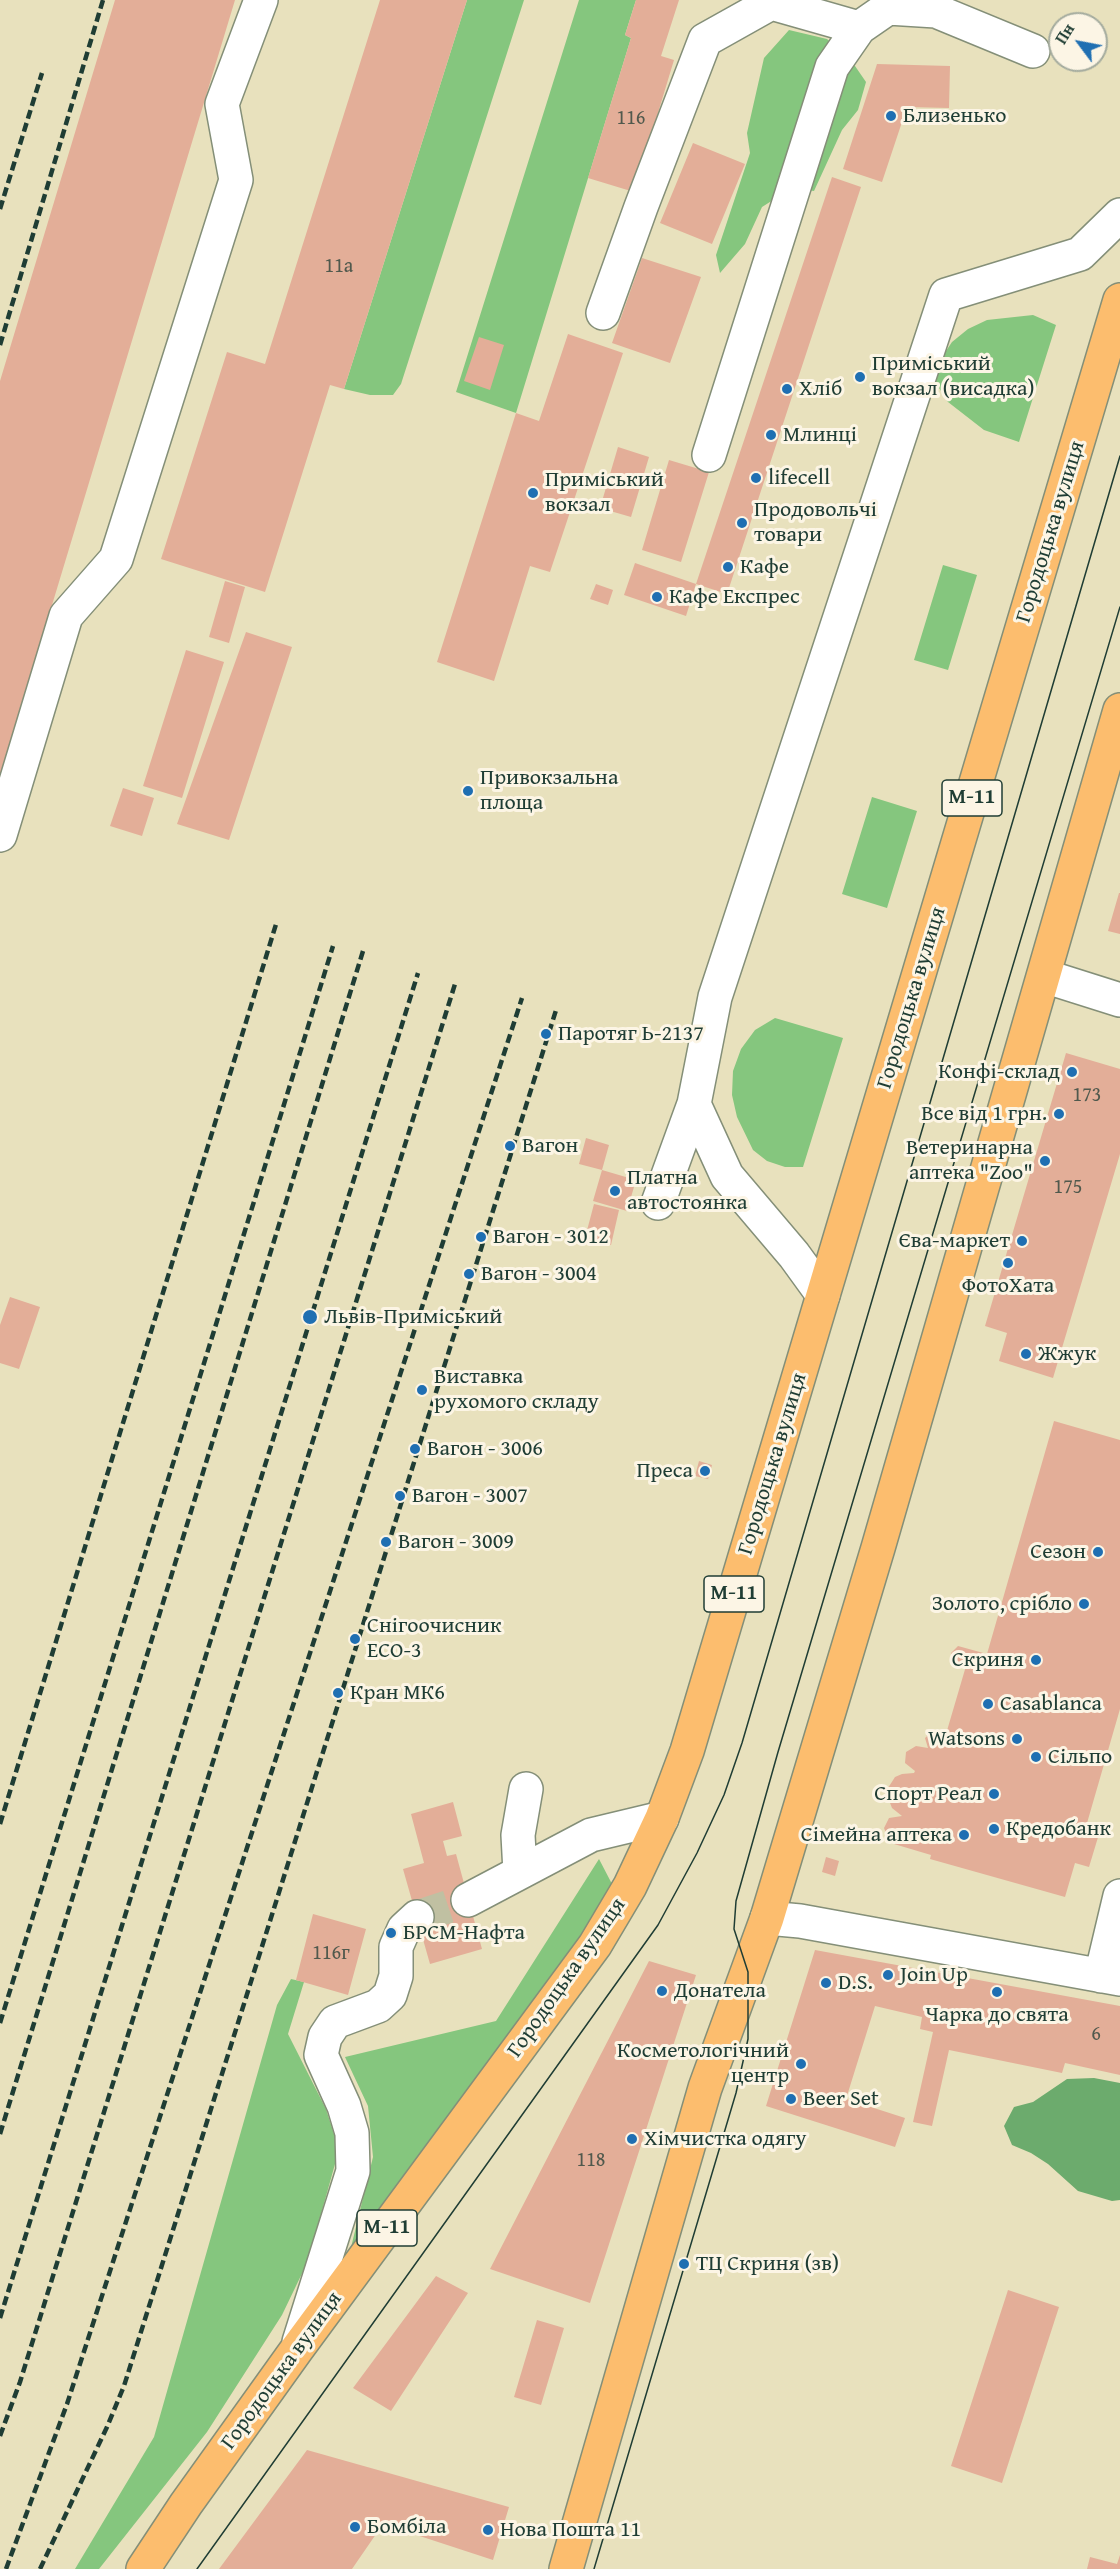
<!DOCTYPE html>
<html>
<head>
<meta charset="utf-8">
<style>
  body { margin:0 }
  #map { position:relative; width:1120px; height:2569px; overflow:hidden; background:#e8e1bd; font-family:"Gentium Book Plus",serif }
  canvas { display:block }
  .north { position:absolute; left:1048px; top:12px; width:60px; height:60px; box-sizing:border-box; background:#fcf5e5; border:2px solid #a4ab9e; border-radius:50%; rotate:302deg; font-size:16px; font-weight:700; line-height:24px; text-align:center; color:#1f3d34 }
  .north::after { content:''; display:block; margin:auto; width:21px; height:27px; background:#1f6fb2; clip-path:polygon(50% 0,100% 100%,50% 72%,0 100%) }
</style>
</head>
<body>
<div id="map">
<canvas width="1120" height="2569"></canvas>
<div class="north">Пн</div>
</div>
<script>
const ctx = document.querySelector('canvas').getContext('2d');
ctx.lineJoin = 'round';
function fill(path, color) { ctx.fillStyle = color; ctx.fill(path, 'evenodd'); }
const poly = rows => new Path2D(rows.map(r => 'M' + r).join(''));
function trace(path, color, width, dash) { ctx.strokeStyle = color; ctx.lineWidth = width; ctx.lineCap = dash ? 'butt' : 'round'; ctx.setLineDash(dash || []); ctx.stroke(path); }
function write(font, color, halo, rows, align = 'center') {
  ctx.font = font + ' "Gentium Book Plus",serif'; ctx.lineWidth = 6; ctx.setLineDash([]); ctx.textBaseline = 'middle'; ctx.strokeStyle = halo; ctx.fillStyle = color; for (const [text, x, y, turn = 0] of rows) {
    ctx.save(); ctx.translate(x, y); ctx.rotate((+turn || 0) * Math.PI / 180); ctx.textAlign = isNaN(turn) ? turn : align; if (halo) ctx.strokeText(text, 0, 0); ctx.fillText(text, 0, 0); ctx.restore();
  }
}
fill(poly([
  [467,0,524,0,401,384,393,395,370,395,344,389],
  [579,0,636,0,625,35,631,38,516,413,456,392],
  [789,30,827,39,855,66,866,82,858,110,842,130,814,191,792,188,762,207,745,244,720,273,716,255,750,153,747,133,764,58],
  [1033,315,1056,325,1019,442,984,430,948,402,934,380,940,360,952,342,968,329,987,320],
  [943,565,977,575,948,670,914,660],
  [872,797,917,811,887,908,842,894],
  [775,1018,843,1038,803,1167,785,1167,767,1161,753,1150,737,1117,732,1095,733,1071,741,1049,755,1030],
  [599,1859,612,1884,610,1897,346,2268,373,2157,368,2106,345,2057,496,2021],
  [291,1979,304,1982,288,2034,326,2109,335,2137,335,2164,308,2261,282,2315,207,2432,99,2569,75,2569,154,2437,277,2005]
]), '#85c67e');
fill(poly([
  [1094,2078,1120,2083,1120,2200,1112,2201,1078,2191,1048,2164,1031,2153,1012,2145,1004,2126,1014,2107,1033,2102,1067,2079]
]), '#6cab6d');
fill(poly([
  [115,0,235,0,0,777,0,381],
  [380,0,467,0,344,389,330,385,265,592,161,559,227,352,265,364],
  [636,0,679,0,661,56,674,60,634,192,588,178,631,38,625,35],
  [877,64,950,66,949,108,907,107,882,182,843,169],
  [693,143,745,164,712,244,660,223],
  [832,177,861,187,727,594,696,584],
  [642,258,701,277,670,363,612,343],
  [568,334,623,353,550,572,530,566,494,681,437,662,516,413,539,421],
  [479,337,504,345,490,390,464,381],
  [618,447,649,457,631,517,600,508],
  [669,460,709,472,681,562,642,550],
  [635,563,696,584,686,616,624,595],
  [225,581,245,587,229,643,209,637],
  [596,584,613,590,608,605,590,599],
  [246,632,292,647,229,840,177,824],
  [186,650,224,662,182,798,143,786],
  [123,788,154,798,142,836,110,826],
  [1119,893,1120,893,1120,934,1108,931],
  [1066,1053,1120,1069,1120,1154,1053,1378,999,1361,1007,1333,985,1326],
  [586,1138,609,1145,602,1170,579,1164],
  [602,1170,636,1180,627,1211,593,1201],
  [594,1204,619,1210,611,1245,585,1238],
  [10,1297,40,1307,19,1369,0,1363,0,1325],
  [1054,1421,1120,1440,1120,1709,1085,1830,1099,1834,1089,1867,1075,1863,1065,1897,930,1859,931,1855,894,1844,894,1841,887,1836,884,1828,889,1818,902,1816,892,1808,887,1795,888,1788,895,1777,902,1774,914,1773,915,1771,905,1763,906,1752,916,1746,928,1748,925,1738,933,1731,946,1734,966,1666,953,1662,951,1653,958,1646,987,1654],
  [699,1461,712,1465,708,1479,695,1476],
  [453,1802,462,1836,443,1841,447,1856,456,1854,482,1949,430,1964,403,1869,424,1863,411,1814],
  [826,1857,839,1861,835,1876,822,1872],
  [313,1914,366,1929,348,1995,296,1980],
  [815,1950,1120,2006,1120,2075,1065,2063,1062,2073,949,2050,932,2126,913,2122,933,2032,920,2029,922,2017,875,2006,846,2099,905,2118,895,2147,766,2106],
  [649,1961,696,1975,590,2303,490,2269],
  [436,2276,468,2293,391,2411,353,2388],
  [1008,2290,1059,2307,1002,2483,951,2466],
  [537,2320,564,2328,541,2405,514,2397],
  [307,2450,509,2507,493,2560,383,2524,352,2569,219,2569],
  [1120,2555,1120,2569,1087,2569,1090,2557,1117,2564]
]), '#e3ae98');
trace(poly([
  [417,1917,468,1900]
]), '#c0c0a2', 33, [33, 16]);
const minor = poly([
  [770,0,771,3,859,28],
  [603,313,641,207,705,40,771,3],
  [709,455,832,67,859,28,888,8,936,11,1033,51],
  [0,835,66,616,116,559,236,180,222,104,261,0],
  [1044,976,1120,1000],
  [694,1104,727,1176,794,1255,823,1295],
  [658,1203,694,1104,715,997,946,295,1080,254,1120,215],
  [520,1872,518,1835,526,1789],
  [468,1900,591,1835,662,1818],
  [767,1918,800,1921,1120,1979],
  [1101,1976,1120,1896],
  [299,2342,353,2171,352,2133,344,2106,321,2055,325,2037,335,2022,378,2006,390,1995,396,1976,396,1947,404,1929,417,1917]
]);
const major = poly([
  [143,2569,186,2504,297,2349,595,1945,630,1886,662,1818,687,1751,1120,300],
  [566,2569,705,2088,767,1918,878,1548,1120,710]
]);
trace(minor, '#848f78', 36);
trace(major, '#848f78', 36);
trace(minor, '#fff', 33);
trace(major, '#fcbd6e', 33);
trace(poly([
  [197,2569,658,1925,697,1853,724,1795,742,1743,1120,456],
  [594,2569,736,2093,748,2039,748,1972,734,1929,736,1901,778,1752,1120,607]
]), '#1f3d34', 1.5);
trace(poly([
  [0,209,42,73],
  [0,345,103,0],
  [0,1824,277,921],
  [0,2023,333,946],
  [0,2134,363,951],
  [0,2318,418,973],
  [0,2436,20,2382,455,984],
  [6,2569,67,2404,522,998],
  [40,2569,107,2427,124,2386,557,1007]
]), '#1f3d34', 4.5, [9, 4.5]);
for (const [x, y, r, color] of [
  [891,116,6,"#1f6fb2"],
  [860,377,6,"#1f6fb2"],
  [787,389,6,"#1f6fb2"],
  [771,435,6,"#1f6fb2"],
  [756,478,6,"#1f6fb2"],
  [533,493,6,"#1f6fb2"],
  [742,523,6,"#1f6fb2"],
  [728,567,6,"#1f6fb2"],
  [657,597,6,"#1f6fb2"],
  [468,791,6,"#1f6fb2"],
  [546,1034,6,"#1f6fb2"],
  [1072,1072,6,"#1f6fb2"],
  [1059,1114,6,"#1f6fb2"],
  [510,1146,6,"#1f6fb2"],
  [1045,1161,6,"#1f6fb2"],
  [615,1191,6,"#1f6fb2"],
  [481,1237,6,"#1f6fb2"],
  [1022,1241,6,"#1f6fb2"],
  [1008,1263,6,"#1f6fb2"],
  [469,1274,6,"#1f6fb2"],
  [310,1317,8,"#1f6fb2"],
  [1026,1354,6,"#1f6fb2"],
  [422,1390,6,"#1f6fb2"],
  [415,1449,6,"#1f6fb2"],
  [705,1471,6,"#1f6fb2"],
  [400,1496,6,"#1f6fb2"],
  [386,1542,6,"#1f6fb2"],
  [1098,1552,6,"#1f6fb2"],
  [1084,1604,6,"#1f6fb2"],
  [355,1639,6,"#1f6fb2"],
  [1036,1660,6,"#1f6fb2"],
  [338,1693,6,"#1f6fb2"],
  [988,1704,6,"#1f6fb2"],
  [1017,1739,6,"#1f6fb2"],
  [1036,1757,6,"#1f6fb2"],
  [994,1794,6,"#1f6fb2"],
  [994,1829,6,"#1f6fb2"],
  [964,1835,6,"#1f6fb2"],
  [391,1933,6,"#1f6fb2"],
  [888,1975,6,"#1f6fb2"],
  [826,1983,6,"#1f6fb2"],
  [662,1991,6,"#1f6fb2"],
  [997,1992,6,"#1f6fb2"],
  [801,2064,6,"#1f6fb2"],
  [791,2099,6,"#1f6fb2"],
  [632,2139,6,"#1f6fb2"],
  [684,2264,6,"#1f6fb2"],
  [355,2527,6,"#1f6fb2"],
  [488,2530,6,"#1f6fb2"]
]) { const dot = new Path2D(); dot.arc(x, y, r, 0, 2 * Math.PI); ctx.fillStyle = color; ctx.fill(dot); trace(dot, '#fcf5e5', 2); }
write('20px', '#50594d', null, [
  ["116",631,119],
  ["11а",339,267],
  ["173",1087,1096],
  ["175",1068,1188],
  ["116г",331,1954],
  ["6",1096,2035],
  ["118",591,2161]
]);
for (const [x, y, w] of [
  [972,798,60],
  [734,1594,60],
  [387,2228,60]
]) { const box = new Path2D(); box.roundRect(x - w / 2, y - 18, w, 36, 4.5); ctx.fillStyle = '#fcf5e5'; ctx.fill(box); trace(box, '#1f3d34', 1.5); }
write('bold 21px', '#1f3d34', null, [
  ["М-11",972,798],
  ["М-11",734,1594],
  ["М-11",387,2228]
]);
write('22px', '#1f3d34', '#fcf5e5', [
  ["Близенько",903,116],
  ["Приміський",872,364],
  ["вокзал (висадка)",872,389],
  ["Хліб",799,389],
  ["Млинці",783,435],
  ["lifecell",768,478],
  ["Приміський",545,480],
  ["вокзал",545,505],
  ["Продовольчі",754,510],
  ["товари",754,535],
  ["Кафе",740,567],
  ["Кафе Експрес",669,597],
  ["Привокзальна",480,778],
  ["площа",480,803],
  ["Паротяг Ь-2137",558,1034],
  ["Конфі-склад",1060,1072,"right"],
  ["Все від 1 грн.",1047,1114,"right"],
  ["Вагон",522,1146],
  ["Ветеринарна",1033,1148,"right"],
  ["аптека \"Zoo\"",1033,1173,"right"],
  ["Платна",627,1178],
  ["автостоянка",627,1203],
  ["Вагон - 3012",493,1237],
  ["Єва-маркет",1010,1241,"right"],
  ["Вагон - 3004",481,1274],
  ["ФотоХата",1008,1286,"center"],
  ["Львів-Приміський",324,1317],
  ["Жжук",1038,1354],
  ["Виставка",434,1377],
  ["рухомого складу",434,1402],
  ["Вагон - 3006",427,1449],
  ["Преса",693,1471,"right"],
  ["Вагон - 3007",412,1496],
  ["Вагон - 3009",398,1542],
  ["Сезон",1086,1552,"right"],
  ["Золото, срібло",1072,1604,"right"],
  ["Снігоочисник",367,1626],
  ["ЕСО-3",367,1651],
  ["Скриня",1024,1660,"right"],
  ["Кран МК6",350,1693],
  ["Casablanca",1000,1704],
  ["Watsons",1005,1739,"right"],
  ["Сільпо",1048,1757],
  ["Спорт Реал",982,1794,"right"],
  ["Кредобанк",1006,1829],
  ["Сімейна аптека",952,1835,"right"],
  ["БРСМ-Нафта",403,1933],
  ["Join Up",900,1975],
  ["D.S.",838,1983],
  ["Донатела",674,1991],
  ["Чарка до свята",997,2015,"center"],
  ["Косметологічний",789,2051,"right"],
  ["центр",789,2076,"right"],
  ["Beer Set",803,2099],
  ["Хімчистка одягу",644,2139],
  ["ТЦ Скриня (зв)",696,2264],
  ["Бомбіла",367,2527],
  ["Нова Пошта 11",500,2530]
], 'left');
write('22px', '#1f3d34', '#fcf5e5', [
  ["Городоцька вулиця",1051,532,-73],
  ["Городоцька вулиця",912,998,-73],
  ["Городоцька вулиця",773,1464,-73],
  ["Городоцька вулиця",567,1978,-55],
  ["Городоцька вулиця",282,2371,-54]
]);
</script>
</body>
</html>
